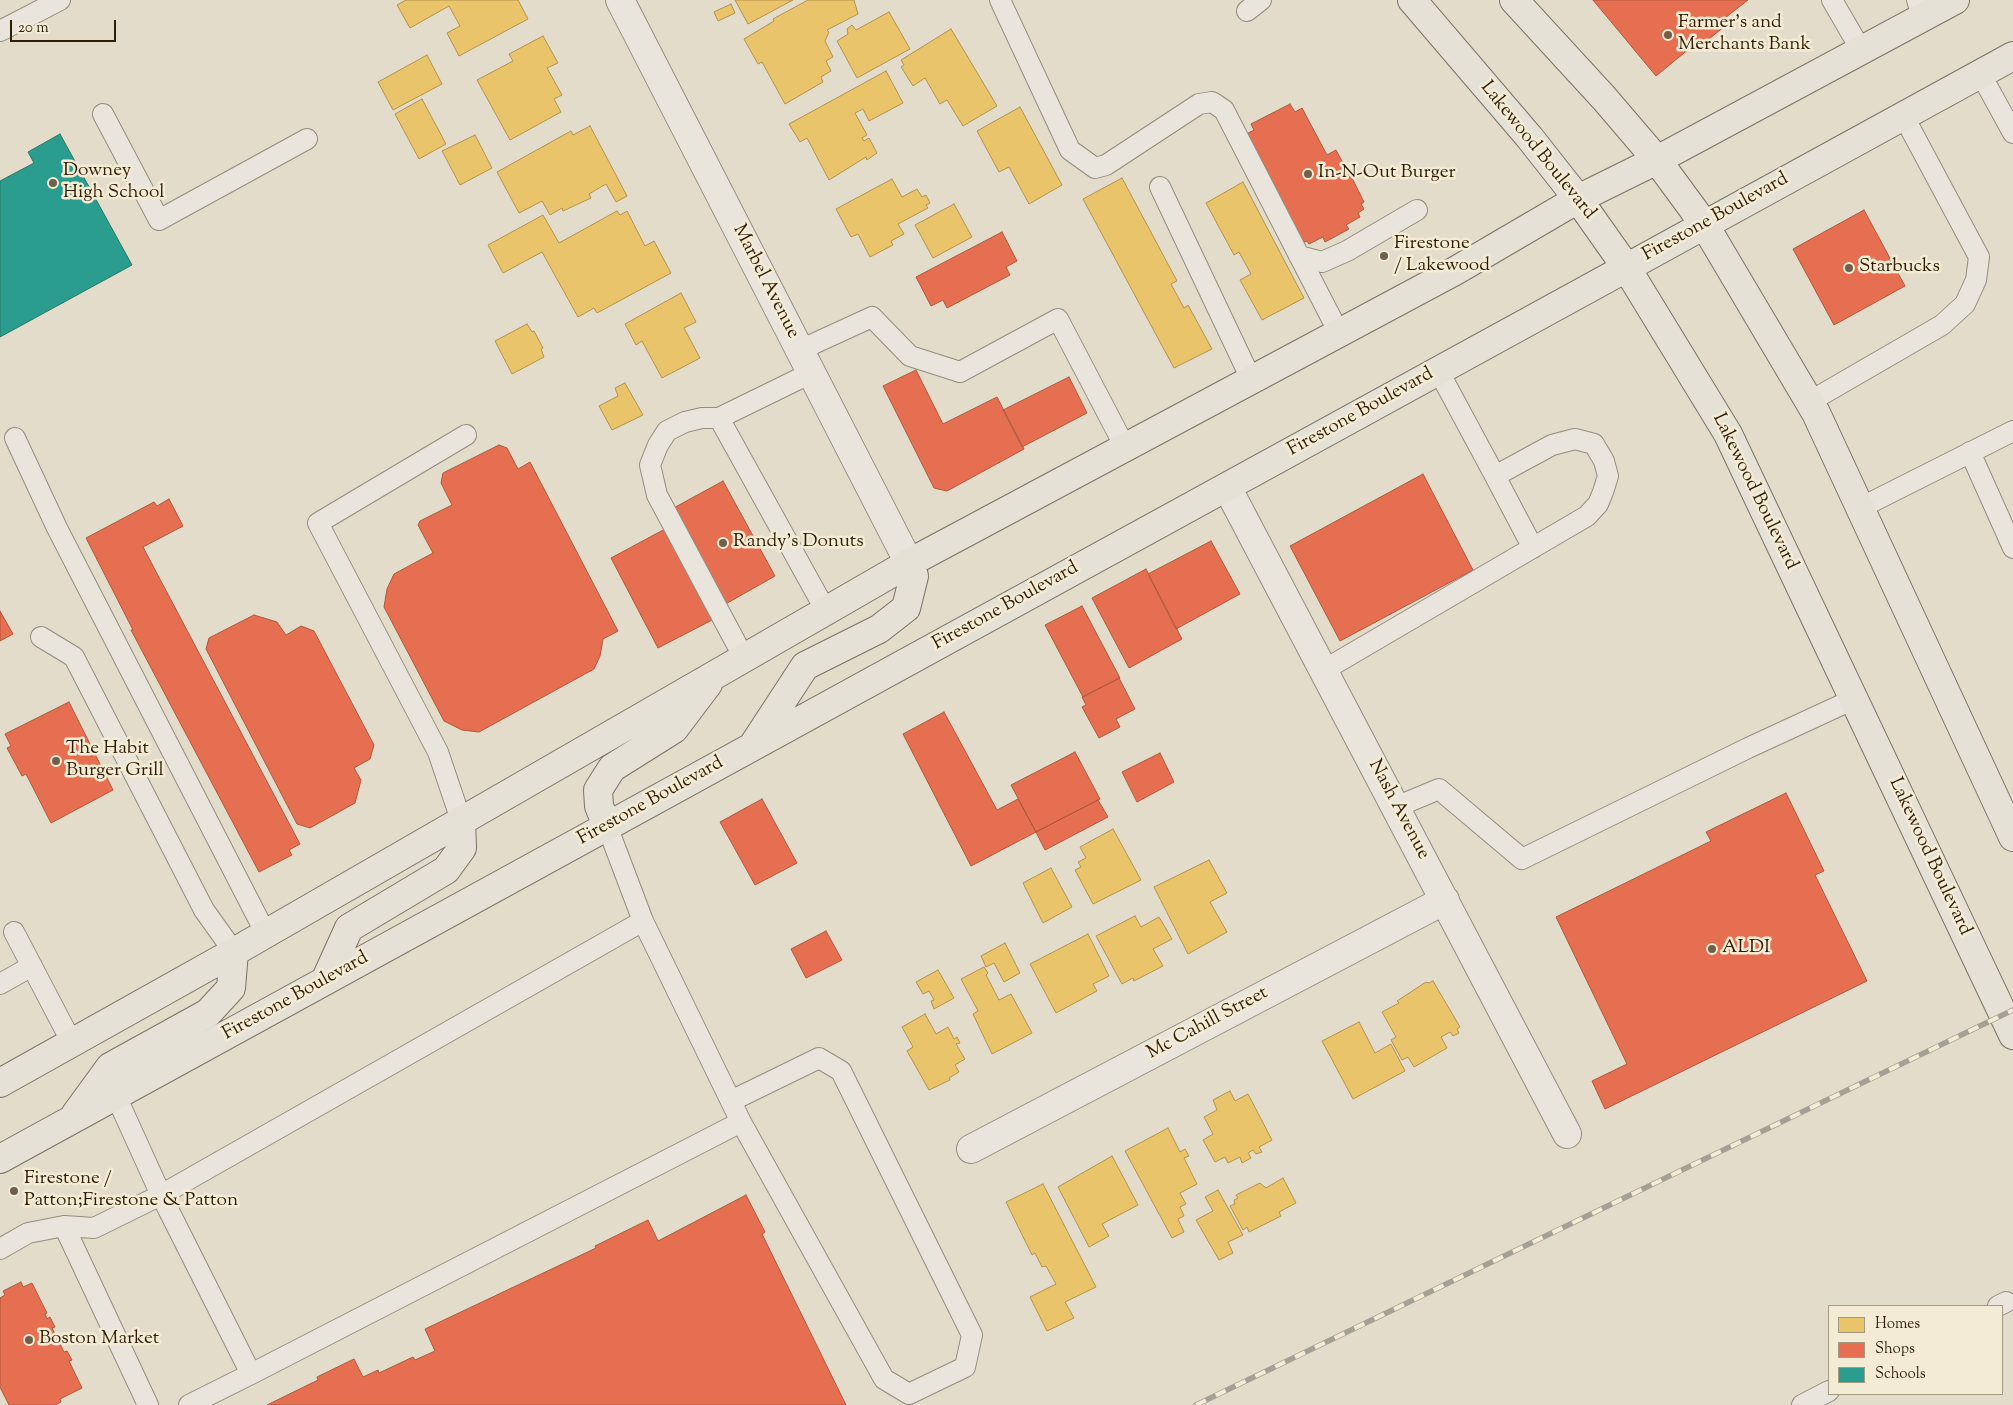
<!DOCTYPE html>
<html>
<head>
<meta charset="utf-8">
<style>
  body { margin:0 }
  #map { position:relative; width:2013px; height:1405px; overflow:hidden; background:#e4dcca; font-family:"Sorts Mill Goudy",serif }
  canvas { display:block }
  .legend { position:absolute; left:1828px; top:1305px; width:175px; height:90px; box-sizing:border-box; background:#f4ebd5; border:1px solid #a59982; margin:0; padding:6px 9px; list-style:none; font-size:15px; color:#2f1e05 }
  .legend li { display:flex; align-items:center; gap:10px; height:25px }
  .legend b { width:25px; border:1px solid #a59982 }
  .scale { position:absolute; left:10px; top:20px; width:106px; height:22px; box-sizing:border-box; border:2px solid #2f1e05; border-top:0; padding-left:6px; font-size:15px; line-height:18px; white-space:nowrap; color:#2f1e05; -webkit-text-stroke:4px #f4ebd5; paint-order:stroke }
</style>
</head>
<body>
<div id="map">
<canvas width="2013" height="1405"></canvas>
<ul class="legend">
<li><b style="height:14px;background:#e9c46a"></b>Homes</li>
<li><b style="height:14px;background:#e76f51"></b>Shops</li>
<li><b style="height:14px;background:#2a9d8f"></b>Schools</li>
</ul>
<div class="scale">20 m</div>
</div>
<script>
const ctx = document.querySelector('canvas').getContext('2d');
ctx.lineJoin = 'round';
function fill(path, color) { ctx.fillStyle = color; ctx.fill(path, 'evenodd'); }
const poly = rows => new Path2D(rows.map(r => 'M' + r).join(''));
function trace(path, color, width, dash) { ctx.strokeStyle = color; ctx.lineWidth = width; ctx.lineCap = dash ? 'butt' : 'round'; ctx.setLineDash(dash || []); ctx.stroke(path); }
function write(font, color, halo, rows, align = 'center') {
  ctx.font = font + ' "Sorts Mill Goudy",serif'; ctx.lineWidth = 5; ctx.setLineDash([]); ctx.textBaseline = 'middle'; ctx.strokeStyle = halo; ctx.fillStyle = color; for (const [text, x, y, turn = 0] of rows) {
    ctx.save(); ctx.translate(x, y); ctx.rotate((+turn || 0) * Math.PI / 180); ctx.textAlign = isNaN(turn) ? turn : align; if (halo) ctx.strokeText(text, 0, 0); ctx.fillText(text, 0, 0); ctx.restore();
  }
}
const homes = poly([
  [406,0,518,0,528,19,459,56,447,33,460,26,449,6,410,28,397,5,406,0],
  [735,0,793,0,748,24,735,0],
  [808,0,854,0,858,14,827,30,829,32,825,41,833,57,826,61,831,71,821,77,823,82,785,104,762,62,758,64,744,39,774,21,773,19,808,0],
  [731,4,735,13,718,21,714,12,731,4],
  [889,12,910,49,857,78,837,41,848,34,847,29,852,25,856,30,889,12],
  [951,29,997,106,963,126,947,100,940,104,925,78,913,86,901,67,904,65,901,60,951,29],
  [543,36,558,63,547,68,562,95,554,99,561,112,510,140,477,80,513,61,509,54,543,36],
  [427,55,442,84,393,110,378,82,427,55],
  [886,71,903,103,869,121,863,109,855,113,867,135,862,138,864,141,869,138,877,153,867,160,866,157,829,180,807,138,800,142,789,124,886,71],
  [422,99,446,144,419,159,395,114,422,99],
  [1020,107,1062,185,1029,204,1009,167,999,172,977,131,1020,107],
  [590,126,627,196,616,202,606,184,589,194,591,198,563,211,562,208,550,215,542,201,519,213,497,172,571,131,573,135,590,126],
  [475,135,492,168,460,185,442,151,475,135],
  [1122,178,1177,281,1171,284,1184,308,1188,305,1212,349,1174,368,1083,199,1122,178],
  [892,179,902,197,917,189,922,197,926,195,930,203,926,205,928,208,898,224,904,234,891,241,893,245,870,257,858,234,851,237,836,209,892,179],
  [1243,182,1304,298,1262,320,1240,280,1251,274,1239,252,1234,255,1206,203,1243,182],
  [954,204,972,237,933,258,915,225,954,204],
  [617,211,620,215,627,211,645,246,654,241,671,273,597,313,594,308,578,317,542,252,503,273,488,245,543,215,559,243,617,211],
  [681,293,696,322,684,328,700,358,662,378,642,341,636,345,625,324,681,293],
  [527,324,532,332,534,331,543,348,541,349,544,357,512,374,495,341,527,324],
  [625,383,643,415,612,430,599,406,618,396,615,388,625,383],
  [1113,829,1141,880,1093,904,1075,870,1081,867,1078,862,1086,858,1080,847,1113,829],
  [1209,860,1227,893,1210,902,1227,932,1188,954,1154,887,1209,860],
  [1051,868,1072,907,1043,923,1023,883,1051,868],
  [1135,916,1141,927,1159,917,1172,939,1153,949,1163,966,1134,981,1133,978,1122,984,1096,936,1135,916],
  [1088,934,1109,976,1093,984,1097,991,1056,1013,1030,964,1088,934],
  [1005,943,1020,973,1004,982,994,963,986,967,981,956,1005,943],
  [984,967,988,973,986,975,999,1000,1011,994,1032,1033,992,1054,973,1014,978,1011,961,979,984,967],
  [938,970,954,998,934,1009,931,1001,934,1000,929,991,923,994,916,982,938,970],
  [1433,981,1460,1027,1457,1029,1459,1033,1453,1036,1450,1032,1441,1037,1447,1048,1414,1067,1408,1057,1402,1060,1391,1040,1396,1037,1382,1012,1399,1003,1397,1001,1426,982,1429,983,1433,981],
  [925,1014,936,1034,948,1027,954,1039,957,1037,960,1043,956,1044,965,1059,955,1065,959,1072,949,1078,950,1080,929,1090,907,1051,913,1047,902,1027,925,1014],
  [1359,1022,1375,1053,1391,1044,1405,1071,1353,1099,1322,1041,1359,1022],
  [1230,1091,1235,1101,1248,1094,1272,1140,1259,1147,1262,1152,1256,1154,1253,1150,1248,1153,1251,1158,1242,1163,1240,1157,1228,1163,1225,1157,1215,1162,1203,1140,1213,1134,1204,1117,1217,1110,1213,1100,1230,1091],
  [1168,1128,1180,1152,1185,1149,1189,1156,1184,1158,1197,1184,1180,1193,1186,1204,1180,1207,1184,1216,1178,1219,1184,1232,1172,1238,1125,1151,1168,1128],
  [1112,1156,1138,1205,1102,1224,1109,1236,1089,1247,1058,1187,1112,1156],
  [1283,1178,1296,1203,1279,1212,1281,1216,1249,1232,1247,1227,1243,1230,1230,1206,1235,1204,1234,1200,1238,1198,1236,1195,1260,1183,1266,1188,1283,1178],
  [1043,1184,1096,1287,1065,1302,1074,1318,1047,1331,1030,1297,1056,1284,1046,1266,1042,1267,1035,1253,1032,1255,1006,1202,1043,1184],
  [1218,1190,1243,1235,1228,1242,1233,1253,1219,1260,1196,1220,1213,1211,1205,1197,1218,1190]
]);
fill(homes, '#e9c46a');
trace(homes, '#b1924c', 1);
const shops = poly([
  [1593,0,1748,0,1721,21,1725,26,1699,47,1695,44,1656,76,1593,0],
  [1290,104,1295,112,1302,108,1327,155,1336,150,1349,174,1346,175,1350,174,1364,202,1361,204,1364,209,1358,213,1360,217,1346,225,1349,229,1325,242,1323,237,1309,244,1307,241,1300,244,1268,173,1264,176,1239,138,1254,130,1251,124,1290,104],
  [1864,210,1905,286,1834,325,1793,249,1864,210],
  [1002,232,1017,261,1006,267,1010,275,947,308,943,300,931,306,916,277,1002,232],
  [916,370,943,424,997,397,1024,449,947,491,934,488,883,386,916,370],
  [1069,377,1087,413,1022,447,1003,410,1069,377],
  [499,445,507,448,518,469,530,462,618,631,603,639,600,656,594,669,479,732,462,730,444,721,384,607,387,589,394,574,433,553,418,525,420,521,452,505,441,483,443,473,499,445],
  [1423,474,1473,570,1340,641,1290,546,1423,474],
  [723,481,775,576,722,606,670,510,723,481],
  [169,499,183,526,143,547,300,844,289,850,292,855,259,872,131,630,133,630,86,538,154,502,157,506,169,499],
  [665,529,712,620,658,648,611,558,665,529],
  [1211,541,1240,594,1176,629,1148,574,1211,541],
  [1146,569,1182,639,1129,668,1092,598,1146,569],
  [1082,606,1120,678,1083,697,1045,625,1082,606],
  [0,611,13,634,0,641,0,611],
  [254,615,277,622,286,635,301,626,314,631,374,745,370,759,354,768,361,780,355,803,310,828,297,824,206,649,209,638,254,615],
  [1119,678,1135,709,1116,719,1120,727,1099,738,1082,707,1086,705,1082,697,1119,678],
  [69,702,113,790,51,823,26,774,22,776,7,748,11,746,5,734,69,702],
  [944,712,997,810,1018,799,1036,832,971,866,903,734,944,712],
  [1075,752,1100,799,1036,832,1011,785,1075,752],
  [1160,753,1174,782,1137,802,1122,772,1160,753],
  [1786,793,1824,871,1815,875,1867,981,1605,1109,1592,1081,1627,1064,1556,917,1711,841,1706,832,1786,793],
  [762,799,797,863,755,885,720,822,762,799],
  [1098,800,1108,817,1045,850,1036,832,1098,800],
  [826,931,842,960,806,978,791,949,826,931],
  [746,1195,765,1232,762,1234,846,1405,267,1405,318,1380,317,1377,354,1359,363,1377,378,1370,379,1373,413,1357,415,1360,435,1351,425,1329,596,1248,595,1246,648,1220,658,1241,746,1195],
  [21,1282,23,1287,32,1283,47,1313,45,1314,47,1319,50,1317,55,1327,52,1328,64,1352,67,1351,72,1360,69,1361,82,1388,60,1399,61,1402,55,1405,9,1405,0,1387,0,1298,5,1295,3,1291,21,1282]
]);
fill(shops, '#e76f51');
trace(shops, '#b0573a', 1);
const schools = poly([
  [60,134,132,265,0,337,0,181,34,163,28,152,60,134]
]);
fill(schools, '#2a9d8f');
trace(schools, '#2c7766', 1);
const lane = poly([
  [1000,0,1070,150,1095,168,1106,165,1199,104,1212,102,1224,110,1339,333],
  [1832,0,1861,50],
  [1917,0,1922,17],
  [1247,11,1261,0],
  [0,31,60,0],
  [1980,73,2013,133],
  [103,114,159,220,307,139],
  [1160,187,1251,379],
  [1299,256,1322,262,1347,251,1417,210],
  [800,350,872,317,910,356,960,372,1058,319,1125,447],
  [1809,402,1942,325,1965,304,1976,280,1979,257,1903,115],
  [719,418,826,611],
  [15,438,57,528,266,934],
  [1970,452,2013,548],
  [1495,476,1533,548],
  [1860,508,2013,431],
  [41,637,74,657,204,910,234,952],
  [744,658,657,495,650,465,658,445,667,431,685,422,702,418,719,418,811,373],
  [1324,670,1587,516,1598,504,1603,492,1608,476,1604,461,1594,444,1575,439,1552,445,1495,476,1438,370],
  [1396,807,1439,789,1522,859,1748,748,1854,699],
  [461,820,438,752,318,523,466,435],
  [607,826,643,921,741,1122,884,1379,909,1394,965,1367,972,1335,841,1071,819,1058,731,1101],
  [14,932,72,1043],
  [0,984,32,966],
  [116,1096,161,1195,251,1374,741,1122],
  [64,1226,148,1405],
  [0,1249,28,1233,64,1226,94,1228,161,1195,643,921],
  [1998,1306,2006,1302],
  [189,1405,251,1374],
  [1802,1405,1829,1391]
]);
const street = poly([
  [620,0,909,563],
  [1227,487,1567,1134],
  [971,1149,1445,900]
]);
const primary = poly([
  [1412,0,1530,138,1578,199,1626,267,1728,434,2013,1035],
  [1514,0,1604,98,1657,160,1704,224,1816,413,2013,837],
  [754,744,805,666,879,629,906,608,914,576,909,563],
  [607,826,599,806,598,790,612,768,674,729,708,684],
  [325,981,349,928,446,870,462,848,461,820],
  [0,1083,234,952,909,563,1455,271,1578,199,1657,160,1955,0],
  [75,1115,110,1067,208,1013,231,988,234,952],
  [0,1159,2013,56]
]);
trace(lane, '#938c7f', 22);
trace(street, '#938c7f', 30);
trace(primary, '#797265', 30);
trace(lane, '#e9e5dc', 20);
trace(street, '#e9e5dc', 28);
trace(primary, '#e6e1d6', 28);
const rail = poly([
  [1196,1405,2013,1010]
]);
trace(rail, '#a5a096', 5.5);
trace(rail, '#f4ebd5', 4, [11]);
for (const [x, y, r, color] of [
  [1668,35,5,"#6e604a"],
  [1308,174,5,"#6e604a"],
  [53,183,5,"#6e604a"],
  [1384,256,5,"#6e604a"],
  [1849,268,5,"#6e604a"],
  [723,543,5,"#6e604a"],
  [56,761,5,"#6e604a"],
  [1712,949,5,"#6e604a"],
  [14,1191,5,"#6e604a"],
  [29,1340,5,"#6e604a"]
]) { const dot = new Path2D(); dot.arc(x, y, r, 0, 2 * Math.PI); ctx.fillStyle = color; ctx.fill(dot); trace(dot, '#f4ebd5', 2); }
write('19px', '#2f1e05', '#f4ebd5', [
  ["Farmer's and",1678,24],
  ["Merchants Bank",1678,46],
  ["Downey",63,172],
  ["High School",63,194],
  ["In-N-Out Burger",1318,174],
  ["Firestone",1394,245],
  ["/ Lakewood",1394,267],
  ["Starbucks",1859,268],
  ["Randy's Donuts",733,543],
  ["The Habit",66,750],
  ["Burger Grill",66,772],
  ["ALDI",1722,949],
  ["Firestone /",24,1180],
  ["Patton;Firestone & Patton",24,1202],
  ["Boston Market",39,1340]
], 'left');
write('19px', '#2f1e05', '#f4ebd5', [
  ["Lakewood Boulevard",1537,151,51],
  ["Firestone Boulevard",1716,218,-29],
  ["Marbel Avenue",765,282,63],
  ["Firestone Boulevard",1361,413,-29],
  ["Lakewood Boulevard",1754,492,64],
  ["Firestone Boulevard",1006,607,-29],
  ["Firestone Boulevard",651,802,-29],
  ["Nash Avenue",1398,810,62],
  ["Lakewood Boulevard",1929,857,65],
  ["Firestone Boulevard",296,997,-29],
  ["Mc Cahill Street",1208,1024,-28]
]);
</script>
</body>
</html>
